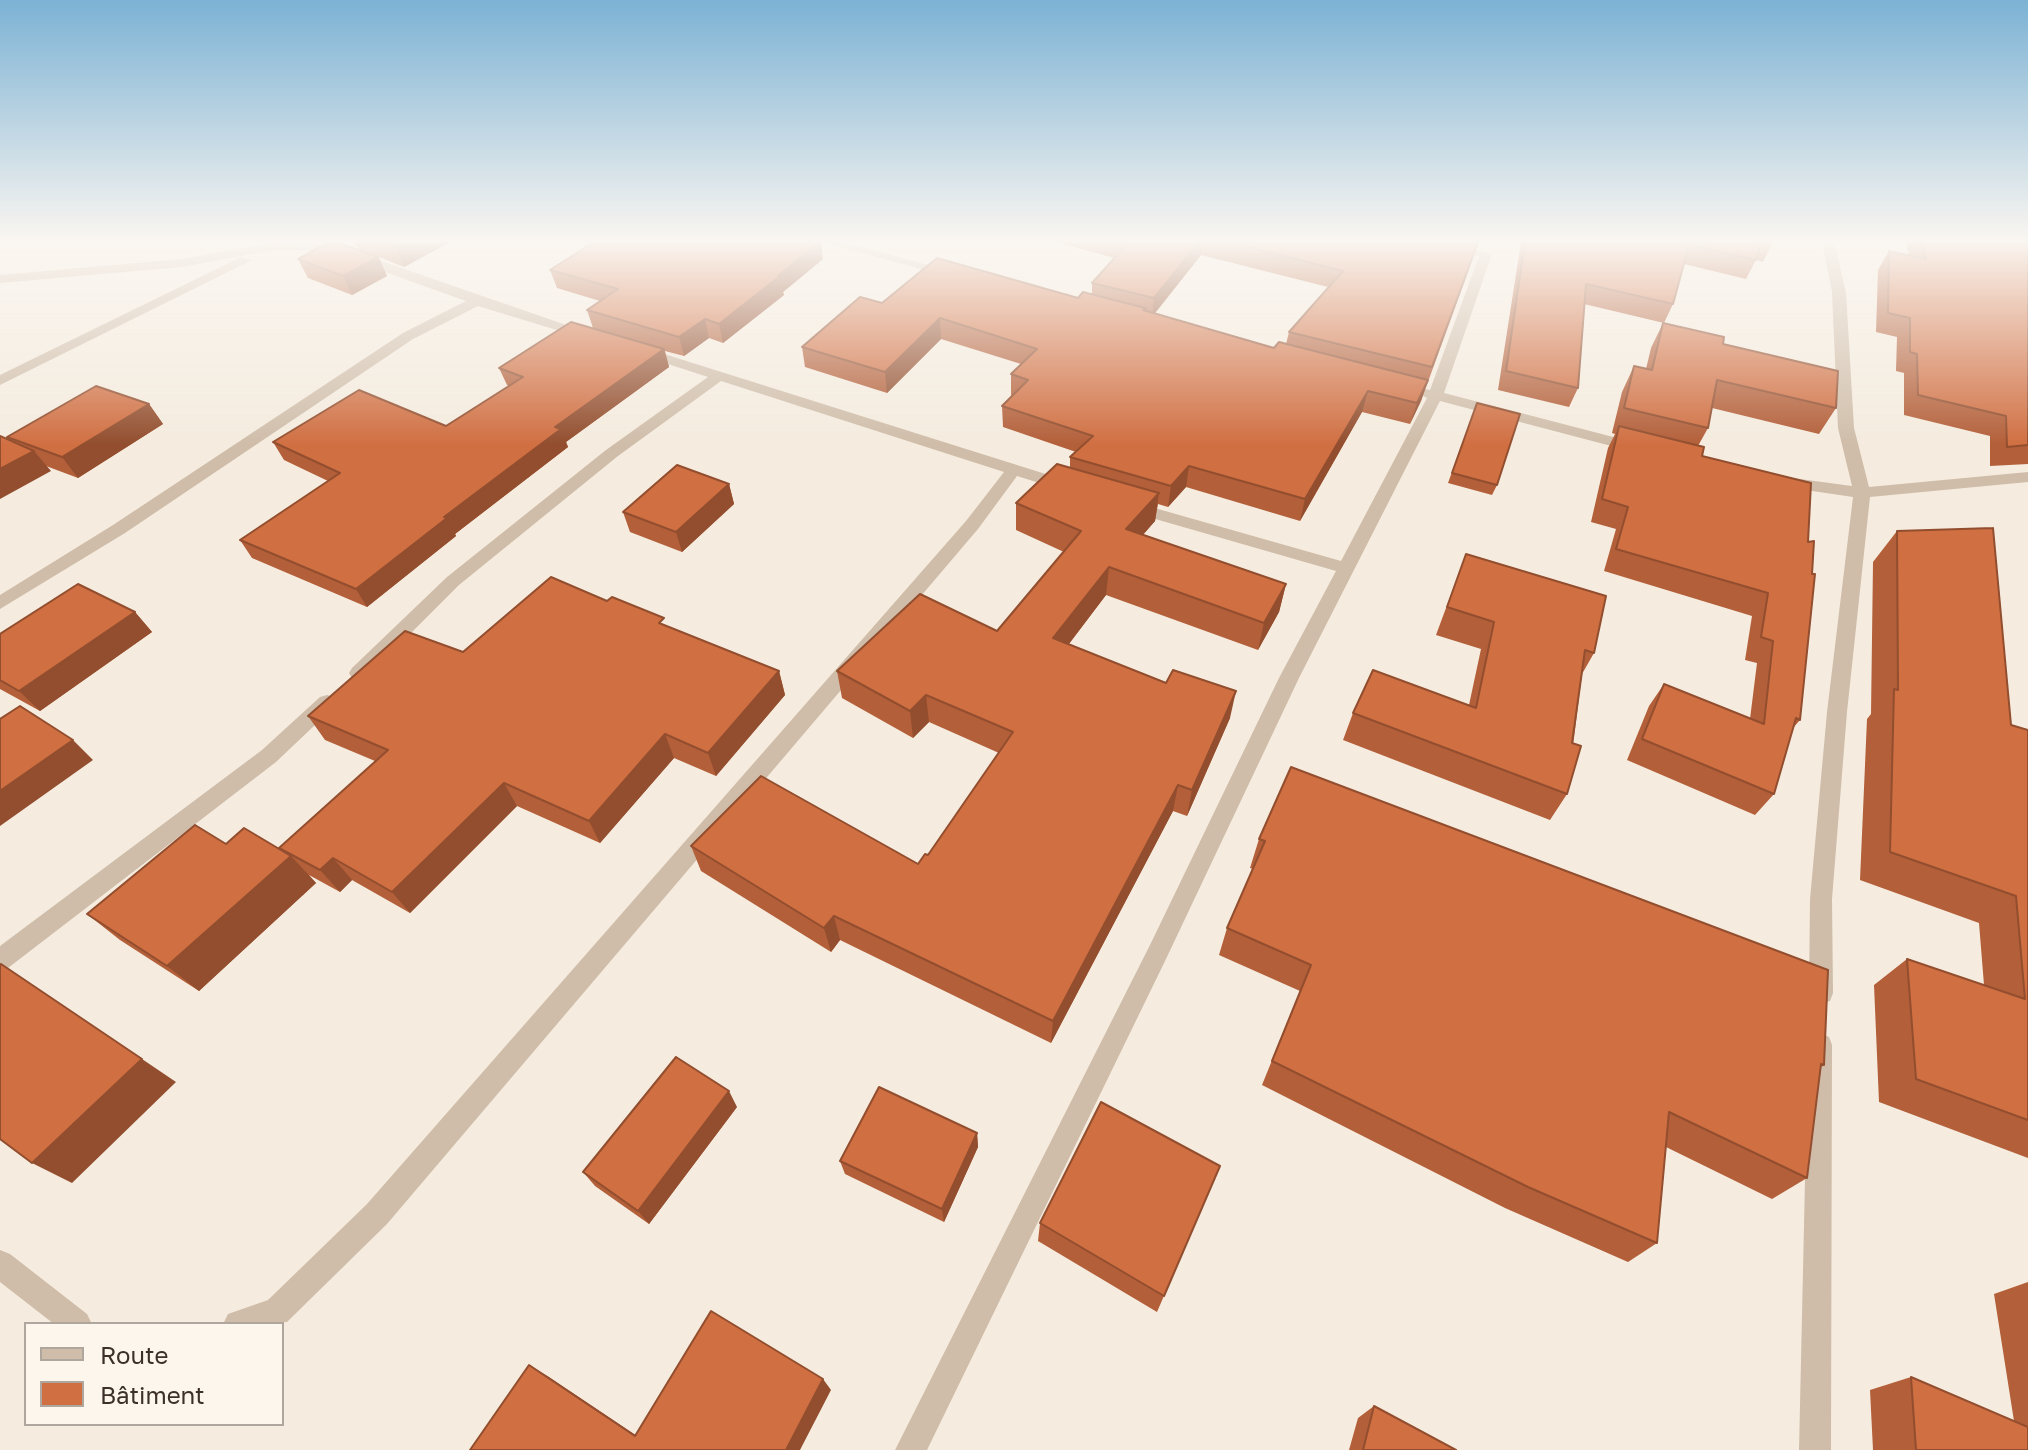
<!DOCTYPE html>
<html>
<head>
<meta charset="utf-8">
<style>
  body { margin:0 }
  #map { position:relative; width:2028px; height:1450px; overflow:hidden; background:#f5ecdf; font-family:"Golos Text",sans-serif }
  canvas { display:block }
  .legend { position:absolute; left:24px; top:1322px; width:260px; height:104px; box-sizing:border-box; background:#fcf6ec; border:2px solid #afa79e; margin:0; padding:10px 14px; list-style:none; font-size:24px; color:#3b302a }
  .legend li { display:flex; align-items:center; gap:16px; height:40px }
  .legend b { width:40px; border:2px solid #afa79e }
</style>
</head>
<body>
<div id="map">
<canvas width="2028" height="1450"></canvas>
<ul class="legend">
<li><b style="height:10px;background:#cfbda9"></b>Route</li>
<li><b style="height:22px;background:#d06f42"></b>Bâtiment</li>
</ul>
</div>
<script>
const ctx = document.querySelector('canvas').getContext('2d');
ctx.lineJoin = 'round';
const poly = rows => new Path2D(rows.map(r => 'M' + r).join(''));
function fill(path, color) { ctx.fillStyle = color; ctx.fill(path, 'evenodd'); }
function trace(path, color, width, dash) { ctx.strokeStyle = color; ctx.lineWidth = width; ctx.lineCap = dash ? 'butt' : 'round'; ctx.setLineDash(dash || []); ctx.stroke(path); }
fill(poly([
  [274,242,303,242,344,248,595,335,593,338,583,338,478,306,413,339,125,533,0,609,0,595,113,525,403,333,466,301,337,255,303,250,274,250,182,267,0,283,0,275,182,259,274,242],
  [821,242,843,242,958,273,951,277,821,242],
  [1423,242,1448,242,1492,254,1444,393,1644,445,1646,448,1638,453,1440,401,1299,678,1166,959,927,1450,895,1450,1150,945,1279,678,1336,571,1124,510,1122,506,1130,501,1341,561,1427,398,1418,393,1425,389,1430,390,1479,256,1423,242],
  [1822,242,1834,242,1846,292,1854,428,1869,487,2028,472,2028,482,1870,497,1847,712,1832,899,1833,993,1830,1001,1821,1004,1812,1001,1809,993,1810,899,1827,712,1853,497,1785,487,1777,482,1785,477,1852,486,1838,428,1832,292,1822,242],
  [241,257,252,260,0,385,0,375,241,257],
  [642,347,1071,482,1073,486,1065,491,1017,476,978,529,387,1224,287,1322,223,1324,228,1314,268,1300,367,1204,966,521,1004,472,721,381,618,456,459,585,366,678,352,678,349,673,352,668,447,577,606,450,708,377,637,354,635,351,642,347],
  [327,695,334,697,337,702,334,707,276,762,8,968,0,971,0,946,262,750,320,697,327,695],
  [1820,1033,1829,1037,1832,1045,1831,1450,1799,1450,1808,1045,1811,1037,1820,1033],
  [0,1250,10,1254,87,1314,92,1324,54,1324,0,1282,0,1250]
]), '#cfbda9');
fill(poly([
  [355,242,450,242,404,267,379,257,387,276,352,295,308,278,298,259,359,250],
  [1056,242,1479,242,1421,401,1410,424,1362,412,1300,521,1186,487,1168,507,1158,504,1155,521,1143,535,1286,584,1279,612,1258,650,1106,595,1069,644,1230,718,1187,816,1173,811,1051,1043,840,940,831,952,701,871,691,846,918,864,928,855,999,753,929,722,913,738,842,698,837,671,997,631,1064,552,1016,530,1016,503,1070,468,1070,457,1076,452,1003,427,1002,406,1013,396,1011,395,1011,374,1021,364,941,339,887,393,805,367,802,347,882,303,1078,298,1092,295,1092,283,1114,258],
  [1201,255,1328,287,1289,332,1286,344,1274,348,1154,314],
  [1521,242,1773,242,1763,262,1756,260,1746,279,1684,264,1673,304,1664,323,1584,304,1578,388,1569,407,1498,390],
  [1906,242,2028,242,2028,464,1990,466,1990,436,1904,415,1904,373,1896,371,1897,337,1876,332,1878,270,1889,251,1909,255],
  [823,259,783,292,784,295,723,343,709,338,684,356,665,351,669,367,566,442,568,447,455,534,456,536,367,607,252,558,240,540,328,481,284,460,273,442,446,426,509,386,507,385,499,368,593,328,587,310,600,301,557,288,550,270],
  [1663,323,1836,408,1819,434,1712,408,1708,428,1698,446,1702,456,1811,483,1800,720,1793,728,1774,794,1755,815,1627,760,1649,706,1664,684,1750,719,1757,663,1745,660,1752,616,1604,571,1616,529,1591,522,1608,448,1615,434,1612,433,1622,392,1634,366,1646,369,1651,348],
  [1477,403,1497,485,1492,495,1448,483],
  [149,404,163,424,78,478,46,466,51,471,7,437],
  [729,484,734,504,682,552,630,532,623,512],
  [1897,531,2011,725,2028,730,2028,1158,1879,1102,1874,985,1907,959,1984,985,1979,923,1860,880,1867,719,1871,714,1873,562],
  [1466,554,1594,653,1582,674,1567,794,1550,820,1343,740,1353,713,1469,705,1481,649,1436,635],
  [135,612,152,632,40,711,0,689,0,634],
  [667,626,779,671,785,695,716,776,674,758,600,843,517,806,410,913,352,880,340,892,309,875,316,883,199,991,120,940,87,914,226,844,281,850,375,761,325,740,308,716,463,652],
  [1259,839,1824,1065,1820,1068,1807,1178,1772,1199,1666,1147,1657,1243,1628,1262,1505,1208,1262,1085,1300,991,1219,955,1227,928,1253,869,1250,868],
  [737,1107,649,1224,595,1186,583,1172],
  [977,1133,978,1147,944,1222,845,1174,840,1161],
  [1220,1166,1157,1312,1038,1241,1040,1223],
  [2028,1282,2028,1450,1873,1450,1870,1390,1911,1377,2014,1421,1994,1294],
  [1374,1406,1456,1450,1349,1450,1358,1418]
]), '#b35f39');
fill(poly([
  [406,242,450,242,404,267,396,247],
  [819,242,821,242,823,259,783,292,784,295,723,343,719,324],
  [1199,242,1203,242,1201,255,1152,317,1154,298],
  [378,257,387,276,352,295,343,276],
  [940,318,941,339,887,393,885,372],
  [705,319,709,338,684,356,679,337],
  [664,349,669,367,566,442,568,447,455,534,456,536,367,607,356,589,555,427],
  [1428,380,1421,401,1410,424,1417,403],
  [1368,391,1362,412,1300,521,1305,499],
  [149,404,163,424,78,478,62,457],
  [34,451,51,471,0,499,0,469],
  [1189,466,1186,487,1168,507,1171,486],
  [729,484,734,504,682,552,676,532],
  [1159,493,1155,521,1123,557,1126,529],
  [1109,567,1106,595,1052,666,1053,638],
  [1286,584,1279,612,1258,650,1264,623],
  [135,612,152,632,40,711,19,691],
  [779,671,785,695,716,776,708,753],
  [1236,691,1230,718,1187,816,1192,790],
  [926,695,929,722,913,738,910,711],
  [665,734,674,758,600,843,589,821],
  [73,740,93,760,0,826,0,791],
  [504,783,517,806,410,913,392,892],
  [1178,785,1173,811,1051,1043,1053,1021],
  [291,856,316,883,199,991,167,966],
  [333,858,352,880,340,892,320,870],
  [834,916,840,940,831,952,824,928],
  [142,1059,176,1082,72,1183,32,1163],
  [729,1091,737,1107,649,1224,638,1211],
  [977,1133,978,1147,944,1222,942,1209],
  [529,1365,549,1377,652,1446,635,1436],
  [823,1379,831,1390,800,1450,786,1450]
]), '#924e2e');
const building = poly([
  [329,242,337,242,378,257,343,276,298,259,329,242],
  [381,242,406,242,396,247,381,242],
  [594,242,819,242,778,276,780,276,719,324,705,319,679,337,587,310,618,289,550,270,594,242],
  [1127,242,1199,242,1154,298,1092,283,1128,243,1127,242],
  [1228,242,1478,242,1432,367,1289,332,1343,271,1228,242],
  [1525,242,1761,242,1756,260,1689,245,1673,304,1586,284,1578,388,1506,371,1525,242],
  [1922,242,2028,242,2028,445,2007,447,2006,416,1918,395,1917,354,1910,352,1910,318,1888,313,1889,251,1926,259,1922,242],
  [937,258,1078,298,1083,292,1145,308,1143,310,1274,348,1279,342,1428,380,1417,403,1368,391,1305,499,1189,466,1171,486,1070,457,1093,436,1002,406,1028,380,1011,374,1037,349,940,318,885,372,802,347,860,297,882,303,937,258],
  [571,322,664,349,555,427,561,429,444,517,447,518,356,589,240,540,340,473,273,442,359,390,446,426,523,377,499,368,571,322],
  [1663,323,1724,337,1723,344,1838,371,1836,408,1717,380,1708,428,1624,408,1634,366,1652,370,1663,323],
  [96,386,149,404,62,457,7,437,96,386],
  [1477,403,1520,414,1497,485,1452,473,1477,403],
  [1619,426,1704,447,1702,456,1811,483,1808,542,1814,541,1812,574,1815,574,1800,720,1796,718,1774,794,1642,739,1664,684,1764,724,1773,641,1761,637,1768,593,1616,549,1628,507,1602,499,1619,426],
  [0,436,34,451,0,469,0,436],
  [1057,464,1159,493,1126,529,1286,584,1264,623,1109,567,1053,638,1166,683,1173,670,1236,691,1192,790,1178,785,1053,1021,834,916,824,928,691,846,761,776,918,864,925,854,928,855,1013,732,926,695,910,711,837,671,920,594,997,631,1081,531,1016,503,1057,464],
  [677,465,729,484,676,532,623,512,677,465],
  [1993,528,2011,725,2028,730,2028,1120,1916,1079,1907,959,2025,999,2016,896,1890,852,1894,689,1898,690,1897,531,1993,528],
  [1466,554,1606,596,1594,653,1585,650,1572,743,1581,746,1567,794,1353,713,1373,670,1476,708,1494,622,1447,607,1466,554],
  [551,577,607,601,612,597,664,618,659,623,779,671,708,753,665,734,589,821,504,783,392,892,333,858,320,870,279,848,388,750,308,716,405,631,463,652,551,577],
  [78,584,135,612,19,691,0,680,0,634,78,584],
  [20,706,73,740,0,791,0,719,20,706],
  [1291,767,1828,970,1824,1065,1821,1064,1807,1178,1669,1112,1657,1243,1528,1187,1272,1061,1311,965,1227,928,1265,841,1259,839,1291,767],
  [195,825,226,844,244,828,291,856,167,966,87,914,195,825],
  [1,964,142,1059,32,1163,0,1139,0,965,1,964],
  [676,1057,729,1091,638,1211,583,1172,676,1057],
  [879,1087,977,1133,942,1209,840,1161,879,1087],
  [1101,1102,1220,1166,1164,1296,1040,1223,1101,1102],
  [711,1311,823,1379,786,1450,470,1450,529,1365,635,1436,711,1311],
  [1911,1377,2028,1427,2028,1450,1916,1450,1911,1377],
  [1374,1406,1456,1450,1363,1450,1374,1406]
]);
fill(building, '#d06f42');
trace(building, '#924e2e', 2);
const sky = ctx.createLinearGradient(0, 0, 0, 445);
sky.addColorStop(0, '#7cb2d4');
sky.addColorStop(0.54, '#faf6f1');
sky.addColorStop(1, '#faf6f100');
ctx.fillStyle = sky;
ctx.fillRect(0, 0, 2028, 445);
</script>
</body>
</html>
